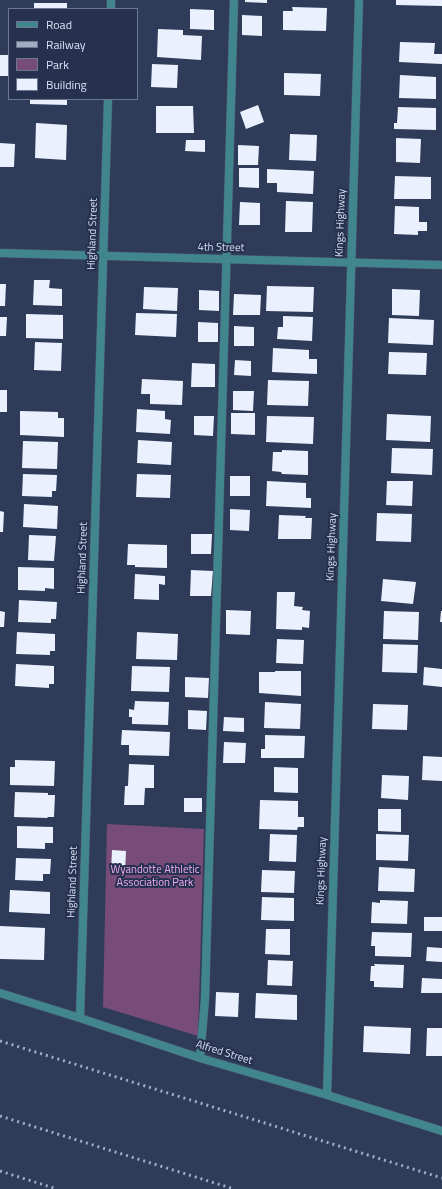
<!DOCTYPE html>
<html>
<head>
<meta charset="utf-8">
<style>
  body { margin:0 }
  #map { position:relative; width:442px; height:1189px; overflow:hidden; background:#2f3c59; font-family:"Titillium Web",sans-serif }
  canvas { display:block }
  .legend { position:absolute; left:8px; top:8px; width:130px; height:92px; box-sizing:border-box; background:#25314e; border:1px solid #6c7790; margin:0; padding:5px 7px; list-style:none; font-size:12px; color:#d7e0f3 }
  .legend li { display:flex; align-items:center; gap:8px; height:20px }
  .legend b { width:20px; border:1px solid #6c7790 }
</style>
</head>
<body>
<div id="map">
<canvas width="442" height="1189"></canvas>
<ul class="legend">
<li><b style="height:5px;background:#41858d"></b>Road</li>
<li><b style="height:5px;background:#a2adc3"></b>Railway</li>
<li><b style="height:11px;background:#784c79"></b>Park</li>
<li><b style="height:11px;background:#eaf0fd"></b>Building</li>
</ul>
</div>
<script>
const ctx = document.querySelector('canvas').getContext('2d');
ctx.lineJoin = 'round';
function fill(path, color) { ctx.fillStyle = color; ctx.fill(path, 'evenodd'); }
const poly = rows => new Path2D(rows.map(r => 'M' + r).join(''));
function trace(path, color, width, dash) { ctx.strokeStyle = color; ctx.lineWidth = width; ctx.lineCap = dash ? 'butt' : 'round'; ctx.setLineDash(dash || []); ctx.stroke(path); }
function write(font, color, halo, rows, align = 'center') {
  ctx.font = font + ' "Titillium Web",sans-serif'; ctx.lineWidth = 4; ctx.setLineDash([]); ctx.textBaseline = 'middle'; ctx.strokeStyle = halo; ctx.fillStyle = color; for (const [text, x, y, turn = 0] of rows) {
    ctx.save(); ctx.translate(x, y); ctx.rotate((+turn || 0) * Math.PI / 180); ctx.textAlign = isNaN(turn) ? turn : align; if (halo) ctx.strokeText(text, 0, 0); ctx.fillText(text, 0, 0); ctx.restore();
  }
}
fill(poly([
  [107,824,204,829,198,1036,103,1007]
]), '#784c79');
fill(poly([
  [245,0,267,0,267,3,245,2],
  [396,0,442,0,442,6,396,5],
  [34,3,67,3,67,9,34,9],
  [292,7,327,8,326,31,283,30,283,11,293,11],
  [190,9,214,10,214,30,190,29],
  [242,15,262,16,262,36,242,35],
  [158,29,183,30,183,35,202,36,201,60,157,57],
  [400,42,435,43,434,54,442,54,442,64,399,62],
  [0,55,9,55,9,76,0,76],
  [152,64,178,65,177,88,151,87],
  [284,73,321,74,320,96,284,95],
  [400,75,436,77,436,99,399,98],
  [30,99,67,99,67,105,30,104],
  [258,105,264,122,246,129,240,112],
  [156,106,193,106,194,133,156,133],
  [398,107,436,108,436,130,394,129,394,123,397,123],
  [36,123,67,125,66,160,35,158],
  [290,134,317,135,316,161,289,160],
  [396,138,421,139,420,163,396,162],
  [186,140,205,140,205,152,185,151],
  [0,143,15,144,14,167,0,167],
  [238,145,259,146,258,165,238,165],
  [239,168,259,168,259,188,239,187],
  [267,169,314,171,313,194,277,192,277,183,267,183],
  [395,176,431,177,431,199,394,199],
  [286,201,313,202,312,232,285,232],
  [240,202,260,203,260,225,239,225],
  [395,206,419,207,419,222,427,222,427,231,418,231,418,235,394,234],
  [34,280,50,280,49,288,62,289,62,306,33,305],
  [0,284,6,284,5,306,0,306],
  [267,286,314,287,313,312,266,311],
  [144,287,178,288,177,311,143,309],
  [392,289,420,290,419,316,392,315],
  [199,290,219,291,219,311,199,310],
  [234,294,261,295,260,315,233,315],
  [136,313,177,314,176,337,135,335],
  [26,314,63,315,63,339,26,338],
  [283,316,313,317,312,341,277,339,278,327,283,327],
  [0,317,7,317,6,336,0,336],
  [389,318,434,320,433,345,388,343],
  [198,322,218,323,218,342,198,342],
  [234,326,254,327,254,346,234,346],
  [35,342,62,343,61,371,34,370],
  [273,348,309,350,309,359,317,359,317,374,272,372],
  [389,352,427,353,426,375,388,374],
  [235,360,251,361,251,376,234,375],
  [192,363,215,364,215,387,191,387],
  [142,379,183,381,182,405,150,404,150,394,141,394],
  [268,380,309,381,308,406,267,405],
  [0,390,7,390,7,412,0,412],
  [233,391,254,391,253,411,233,410],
  [137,409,165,411,165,419,171,420,170,434,136,432],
  [20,411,58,412,58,418,64,418,64,437,20,435],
  [231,413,255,413,255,435,231,434],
  [387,414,431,416,430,442,386,440],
  [194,416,214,416,213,436,194,435],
  [267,416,314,417,313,444,266,442],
  [138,440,172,442,171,465,137,463],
  [23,441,58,442,57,469,22,468],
  [392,448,433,449,432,475,391,473],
  [282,450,308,451,308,475,282,474,281,472,272,471,273,452,282,452],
  [23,474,57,475,56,491,52,491,52,497,22,496],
  [137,474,171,475,170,498,136,497],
  [230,476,250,476,250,496,230,496],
  [267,481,306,483,306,498,311,498,311,508,266,506],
  [387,481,413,481,412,506,386,505],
  [24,504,58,506,57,529,23,527],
  [230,509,250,510,249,531,230,530],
  [0,511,4,512,3,532,0,532],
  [377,513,412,514,411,542,376,541],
  [279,515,306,516,305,518,312,518,311,539,278,539],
  [191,534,212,534,211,554,191,554],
  [29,535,56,536,54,561,28,560],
  [128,544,167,545,167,568,135,567,135,565,127,565],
  [18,567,54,568,54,589,45,588,45,591,18,590],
  [191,570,213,571,211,596,190,596],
  [135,574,165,576,165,585,159,584,159,600,134,599],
  [383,579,416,582,413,604,381,601],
  [277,592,295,592,294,606,303,607,302,610,310,611,309,628,302,627,302,630,276,629],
  [19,600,57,602,56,619,51,619,51,623,18,622],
  [226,610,251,611,250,635,226,634],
  [0,611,5,612,4,627,0,627],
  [384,611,419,612,418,640,383,639],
  [441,611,442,611,442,622,440,622],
  [17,632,55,634,55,651,50,651,50,655,16,654],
  [137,632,178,634,177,660,136,659],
  [277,639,304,640,303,664,276,663],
  [383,644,418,645,417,673,382,672],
  [16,664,54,666,54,684,49,684,49,688,15,686],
  [132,666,170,667,169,692,131,691],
  [424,667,442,669,442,687,423,685],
  [275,671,301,671,301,696,259,693,259,672,275,672],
  [185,677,209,678,208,698,185,697],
  [135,701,169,702,168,725,132,724,132,717,129,717,129,709,134,710],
  [265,702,301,704,300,729,264,728],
  [373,704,408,705,407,730,372,729],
  [188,710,207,711,206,730,188,729],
  [224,717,244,718,244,732,223,731],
  [122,730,170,732,169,756,129,755,129,745,121,745],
  [265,735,305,736,304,758,261,758,261,749,265,749],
  [224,742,246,743,245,763,223,763],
  [423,756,442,757,442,781,422,780],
  [15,760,55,761,54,786,10,785,10,767,15,767],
  [129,764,154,765,154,788,145,788,144,805,124,805,125,786,128,786],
  [274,767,298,768,298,793,274,792],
  [382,775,409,776,408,800,381,798],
  [15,792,48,793,48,795,55,795,54,817,47,817,48,818,14,817],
  [184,798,202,798,202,812,184,812],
  [260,800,298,801,298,817,304,817,304,827,298,827,297,830,259,829],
  [378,809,401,809,401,832,378,831],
  [17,826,53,827,53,843,45,843,45,849,17,848],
  [270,834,297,835,296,862,269,861],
  [376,834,409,835,408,861,376,860],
  [112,850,126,851,125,872,111,871],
  [16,858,51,859,50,874,43,874,43,881,15,880],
  [379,867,415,869,414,892,378,891],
  [262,870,295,871,294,893,261,892],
  [10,890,50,892,50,914,9,912],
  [262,897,294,898,294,921,261,920],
  [380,900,408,901,407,924,371,923,372,902,380,903],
  [424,917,442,917,442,931,424,931],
  [0,926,45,928,44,960,0,959],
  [266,929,290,929,290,955,265,954],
  [372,932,412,933,411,957,375,956,375,946,371,946],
  [427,947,442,948,442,962,426,961],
  [268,960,293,961,292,986,267,985],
  [374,964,404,965,403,988,374,987,374,981,370,981,371,966,375,966],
  [422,978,442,979,442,993,421,993],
  [216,992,239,993,238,1017,215,1016],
  [256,993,297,995,297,1020,255,1018],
  [364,1026,411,1028,410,1054,363,1052],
  [427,1028,442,1028,442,1056,426,1056]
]), '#eaf0fd');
const service = poly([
  [200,1058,205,999,234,0]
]);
const minor = poly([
  [111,9,111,0],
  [0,253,442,265],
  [0,993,80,1018,200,1058,327,1095,442,1131],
  [80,1018,108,99],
  [327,1095,359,0]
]);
trace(service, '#4d5a75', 9);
trace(minor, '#4d5a75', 9);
trace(service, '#41858d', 8);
trace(minor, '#41858d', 8);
trace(poly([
  [0,1041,442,1178],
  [0,1116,234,1189],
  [0,1171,57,1189]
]), '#a2adc3', 3, [2, 4]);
write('11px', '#d7e0f3', '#25314e', [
  ["Kings Highway",341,223,-88],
  ["Highland Street",93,234,-88],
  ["4th Street",221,248,1],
  ["Kings Highway",332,547,-88],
  ["Highland Street",83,558,-88],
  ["Kings Highway",322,871,-88],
  ["Highland Street",73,882,-88],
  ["Alfred Street",224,1053,17]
]);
write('11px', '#f3acf5', '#25314e', [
  ["Wyandotte Athletic",155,870],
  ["Association Park",155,883]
]);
</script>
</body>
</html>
